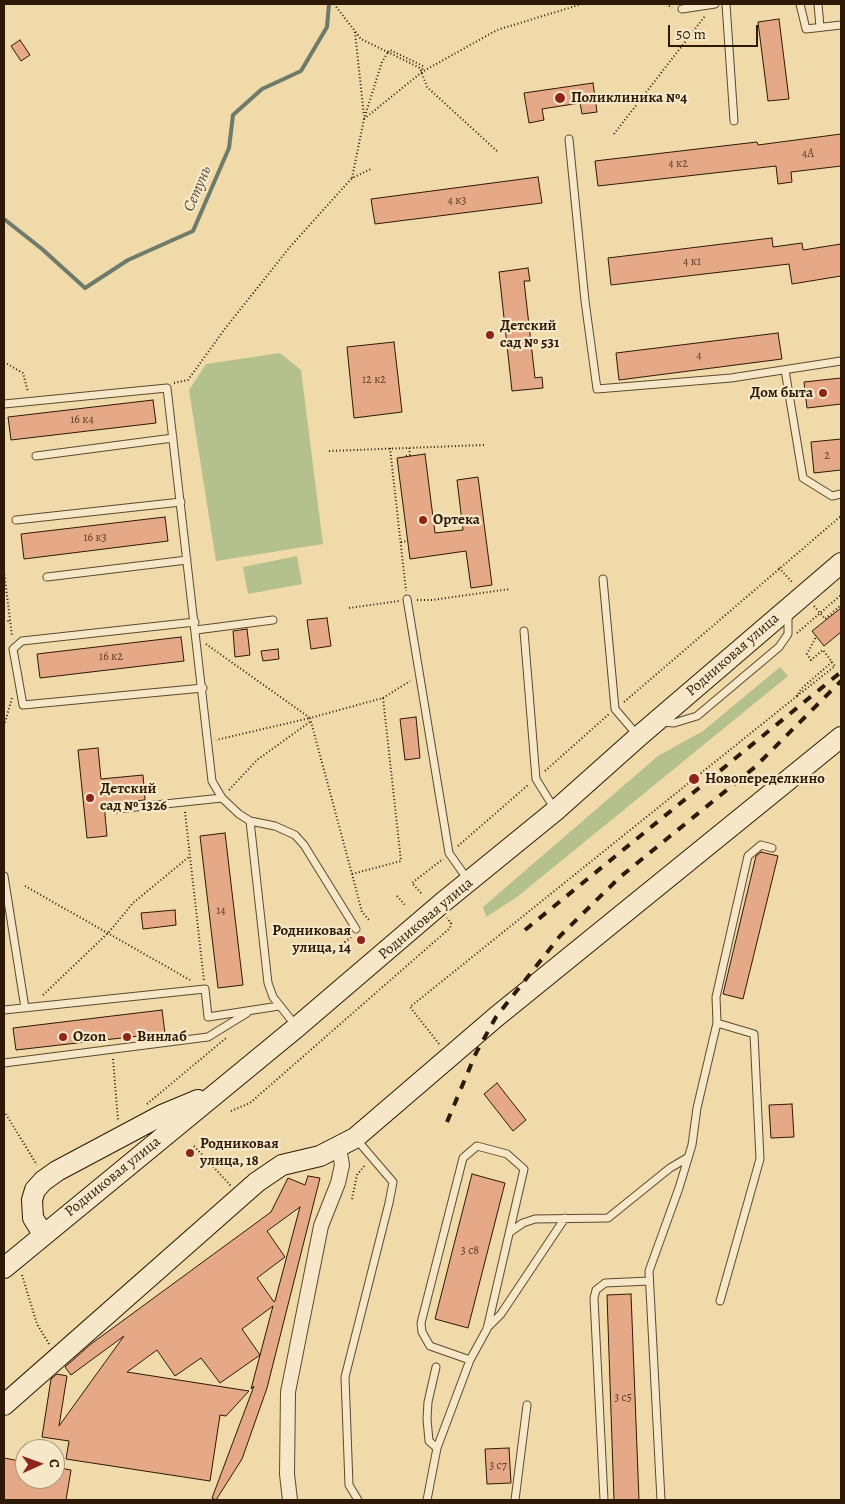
<!DOCTYPE html>
<html>
<head>
<meta charset="utf-8">
<style>
  body { margin:0 }
  #map { position:relative; width:845px; height:1504px; overflow:hidden; background:#f0daa9; font-family:Alegreya,serif }
  canvas { display:block }
  .frame { position:absolute; inset:0; border:5px solid #2d1905; pointer-events:none }
  .north { position:absolute; left:15px; top:1439px; width:50px; height:50px; box-sizing:border-box; background:#f5e7c7; border:1px solid #a59579; border-radius:50%; rotate:88deg; font-size:14px; font-weight:700; line-height:20px; text-align:center; color:#2d1905 }
  .north::after { content:''; display:block; margin:auto; width:18px; height:22px; background:#8f2418; clip-path:polygon(50% 0,100% 100%,50% 72%,0 100%) }
  .scale { position:absolute; left:668px; top:25px; width:90px; height:22px; box-sizing:border-box; border:2px solid #2d1905; border-top:0; padding-left:6px; font-size:15px; line-height:18px; white-space:nowrap; color:#2d1905; -webkit-text-stroke:4px #f5e7c7; paint-order:stroke }
</style>
</head>
<body>
<div id="map">
<canvas width="845" height="1504"></canvas>
<div class="frame"></div>
<div class="north">С</div>
<div class="scale">50 m</div>
</div>
<script>
const ctx = document.querySelector('canvas').getContext('2d');
ctx.lineJoin = 'round';
function fill(path, color) { ctx.fillStyle = color; ctx.fill(path, 'evenodd'); }
const poly = rows => new Path2D(rows.map(r => 'M' + r).join(''));
function trace(path, color, width, dash) { ctx.strokeStyle = color; ctx.lineWidth = width; ctx.lineCap = dash ? 'butt' : 'round'; ctx.setLineDash(dash || []); ctx.stroke(path); }
function write(font, color, halo, rows, align = 'center') {
  ctx.font = font + ' Alegreya,serif'; ctx.lineWidth = 4.5; ctx.setLineDash([]); ctx.textBaseline = 'middle'; ctx.strokeStyle = halo; ctx.fillStyle = color; for (const [text, x, y, turn = 0] of rows) {
    ctx.save(); ctx.translate(x, y); ctx.rotate((+turn || 0) * Math.PI / 180); ctx.textAlign = isNaN(turn) ? turn : align; if (halo) ctx.strokeText(text, 0, 0); ctx.fillText(text, 0, 0); ctx.restore();
  }
}
fill(poly([
  [280,353,301,370,323,544,216,561,189,390,206,364],
  [297,556,302,584,248,594,243,567],
  [780,667,788,676,517,897,486,917,483,907,658,756,703,731]
]), '#b4c18c');
trace(poly([
  [4,219,42,249,85,288,128,260,193,231,229,148,233,115,262,89,301,71,327,27,329,4]
]), '#6e7a6a', 4);
const building = poly([
  [779,19,789,99,768,101,758,22,779,19],
  [20,40,30,55,21,61,11,46,20,40],
  [593,83,597,112,582,114,580,103,542,109,544,120,529,123,524,93,593,83],
  [841,134,841,166,791,172,792,182,778,184,776,166,598,186,595,161,757,142,758,145,841,134],
  [538,177,542,203,375,224,371,199,538,177],
  [772,238,773,247,802,243,803,250,841,244,841,276,792,284,789,264,611,285,608,258,772,238],
  [528,268,530,281,524,281,535,378,542,377,543,388,512,391,499,272,528,268],
  [778,333,782,359,619,380,616,353,778,333],
  [394,342,402,412,354,418,347,347,394,342],
  [841,378,841,404,807,408,804,382,841,378],
  [153,400,156,423,11,440,8,417,153,400],
  [841,439,841,470,814,473,811,442,841,439],
  [425,454,435,533,463,530,457,480,478,477,492,585,471,588,466,551,410,559,397,458,425,454],
  [165,517,168,541,24,559,21,534,165,517],
  [841,608,841,632,824,646,812,631,841,608],
  [327,618,331,646,311,649,307,620,327,618],
  [247,629,250,655,235,657,233,631,247,629],
  [181,637,184,661,40,678,37,654,181,637],
  [278,649,279,659,263,661,261,651,278,649],
  [416,717,420,758,405,760,400,719,416,717],
  [98,748,101,779,143,775,145,800,104,804,107,836,87,838,78,750,98,748],
  [225,833,243,985,218,988,200,836,225,833],
  [761,852,778,856,743,999,723,994,756,856,761,852],
  [175,910,176,925,143,929,141,913,175,910],
  [162,1010,165,1033,16,1050,13,1028,162,1010],
  [497,1083,526,1120,513,1131,484,1094,497,1083],
  [792,1104,794,1137,771,1138,769,1105,792,1104],
  [472,1174,505,1183,468,1328,435,1319,472,1174],
  [308,1176,320,1178,267,1388,242,1459,216,1500,212,1498,254,1386,251,1389,273,1306,242,1329,260,1355,220,1383,201,1358,175,1376,157,1350,127,1372,249,1391,226,1416,220,1415,210,1481,66,1459,69,1441,42,1437,51,1379,57,1374,67,1376,59,1426,124,1336,71,1375,65,1367,91,1344,271,1212,288,1178,305,1185,308,1176],
  [300,1207,275,1301,274,1302,257,1278,285,1257,267,1231,300,1207],
  [631,1294,639,1500,614,1500,607,1295,631,1294],
  [509,1448,511,1483,487,1484,485,1449,509,1448],
  [4,1458,25,1462,25,1479,55,1479,55,1467,71,1470,66,1500,4,1500,4,1458]
]);
fill(building, '#e6a987');
trace(building, '#2d1905', 1);
const lane = poly([
  [726,4,734,121],
  [800,4,806,29,841,25],
  [818,4,820,27],
  [682,9,715,4],
  [569,139,585,301,597,389,731,378,841,361],
  [785,370,803,478,832,496,841,494],
  [4,404,167,388,212,781,222,798,239,814,250,821,275,826,295,835,304,845,356,929],
  [36,456,173,438],
  [16,520,181,502],
  [47,577,187,560],
  [603,579,615,709,638,736],
  [407,599,449,853,468,880],
  [195,622,22,641,13,649,23,705,203,688],
  [196,630,273,620],
  [524,631,536,779,554,808],
  [661,722,674,723,697,716,779,647,788,634,788,613],
  [117,809,222,798],
  [250,821,268,983,273,997,296,1026],
  [4,876,25,1008],
  [4,1010,205,989,208,1017,279,1006],
  [717,1023,754,1034,760,1159,720,1301],
  [4,1063,208,1037,247,1013],
  [357,1140,393,1182,389,1203,345,1377,349,1485,358,1500],
  [510,1232,523,1223,535,1219,608,1218,670,1168,687,1158],
  [487,1328,501,1314,565,1218],
  [436,1367,428,1402,427,1419,429,1441,437,1448],
  [427,1500,437,1448,470,1360,487,1329,524,1169,507,1154,477,1146,463,1158,421,1323,422,1332,430,1346,470,1360],
  [515,1500,527,1405],
  [604,1500,594,1298,596,1290,605,1283,649,1281],
  [661,1500,649,1271,679,1188,692,1145,697,1108,717,1023,716,997,748,856,761,845,772,848]
]);
const street = poly([
  [290,1500,287,1474,288,1392,321,1226,338,1183,342,1165,339,1148]
]);
const secondary = poly([
  [43,1234,33,1218,32,1200,35,1190,43,1181,57,1171,162,1115,198,1100],
  [4,1268,297,1027,442,903,555,811,638,737,841,563],
  [4,1405,257,1182,282,1165,320,1156,355,1138,496,1017,841,737]
]);
trace(lane, '#5e492e', 9);
trace(street, '#5e492e', 16);
trace(secondary, '#2d1905', 22);
trace(poly([
  [334,4,361,39,420,68,427,87,498,152],
  [666,4,672,8],
  [355,32,364,116],
  [388,52,390,50,423,66,422,72],
  [364,119,422,72,497,30,582,4],
  [614,134,705,16],
  [352,178,364,119,382,62,388,52],
  [4,362,23,373,28,392],
  [174,383,188,380,224,330,289,248,352,178,371,169],
  [390,448,406,591],
  [329,451,484,445],
  [406,456,410,455,409,448],
  [401,542,408,541],
  [779,568,792,582],
  [4,571,12,636],
  [417,600,432,600,510,589],
  [814,606,825,619,841,605],
  [349,608,399,601],
  [4,621,10,621],
  [797,633,841,595],
  [206,644,310,718,216,740],
  [797,696,835,666,832,662],
  [383,698,410,681],
  [624,702,841,516],
  [4,726,12,698],
  [545,771,609,714],
  [229,790,257,760,311,721],
  [185,812,204,981],
  [458,846,528,785],
  [352,874,401,861,383,698,310,718,352,874,362,912,369,920],
  [25,886,190,980],
  [421,893,412,883,443,859],
  [397,896,406,906],
  [351,937,345,942,353,951],
  [43,995,109,932,133,903,190,856],
  [439,1044,410,1007,797,696,801,689,832,662,823,650,811,660,807,654,816,637],
  [113,1059,118,1120],
  [147,1104,226,1038],
  [4,1111,37,1165],
  [231,1111,250,1103,450,928,451,923,447,918],
  [194,1146,231,1186],
  [352,1199,357,1175,365,1165],
  [22,1275,37,1324,49,1344]
]), '#2d1905', 2, [1, 2.5]);
trace(lane, '#f5e7c7', 7);
trace(street, '#f5e7c7', 14);
trace(secondary, '#f5e7c7', 20);
trace(poly([
  [525,930,841,672],
  [447,1122,476,1053,496,1017,560,936,620,877,755,767,841,681]
]), '#2d1905', 4, [9, 9]);
for (const [x, y, r, color] of [
  [560,98,6,"#8f2418"],
  [490,335,5,"#8f2418"],
  [823,393,5,"#8f2418"],
  [423,520,5,"#8f2418"],
  [694,779,6,"#8f2418"],
  [90,798,5,"#8f2418"],
  [361,940,5,"#8f2418"],
  [63,1037,5,"#8f2418"],
  [127,1037,5,"#8f2418"],
  [190,1153,5,"#8f2418"]
]) { const dot = new Path2D(); dot.arc(x, y, r, 0, 2 * Math.PI); ctx.fillStyle = color; ctx.fill(dot); trace(dot, '#f5e7c7', 2); }
write('12px', '#5b3d26', null, [
  ["4А",808,154],
  ["4 к2",678,164],
  ["4 к3",457,201],
  ["4 к1",692,262],
  ["4",699,356],
  ["12 к2",374,380],
  ["16 к4",82,420],
  ["2",827,456],
  ["16 к3",95,538],
  ["16 к2",111,657],
  ["14",221,911],
  ["3 c8",470,1251],
  ["3 c5",623,1398],
  ["3 c7",498,1466]
]);
write('bold 15px', '#2d1905', '#f5e7c7', [
  ["Поликлиника №4",571,98],
  ["Детский",500,326],
  ["сад № 531",500,343],
  ["Дом быта",813,393,"right"],
  ["Ортека",433,520],
  ["Новопеределкино",705,779],
  ["Детский",100,789],
  ["сад № 1326",100,806],
  ["Родниковая",351,931,"right"],
  ["улица, 14",351,948,"right"],
  ["Ozon",73,1037],
  ["Винлаб",137,1037],
  ["Родниковая",200,1144],
  ["улица, 18",200,1161]
], 'left');
write('15px', '#2d1905', '#f5e7c7', [
  ["Родниковая улица",733,655,-41],
  ["Родниковая улица",426,919,-40],
  ["Родниковая улица",113,1177,-39]
]);
write('italic 16px', '#535140', '#f5e7c7', [
  ["Сетунь",198,189,-67]
]);
</script>
</body>
</html>
